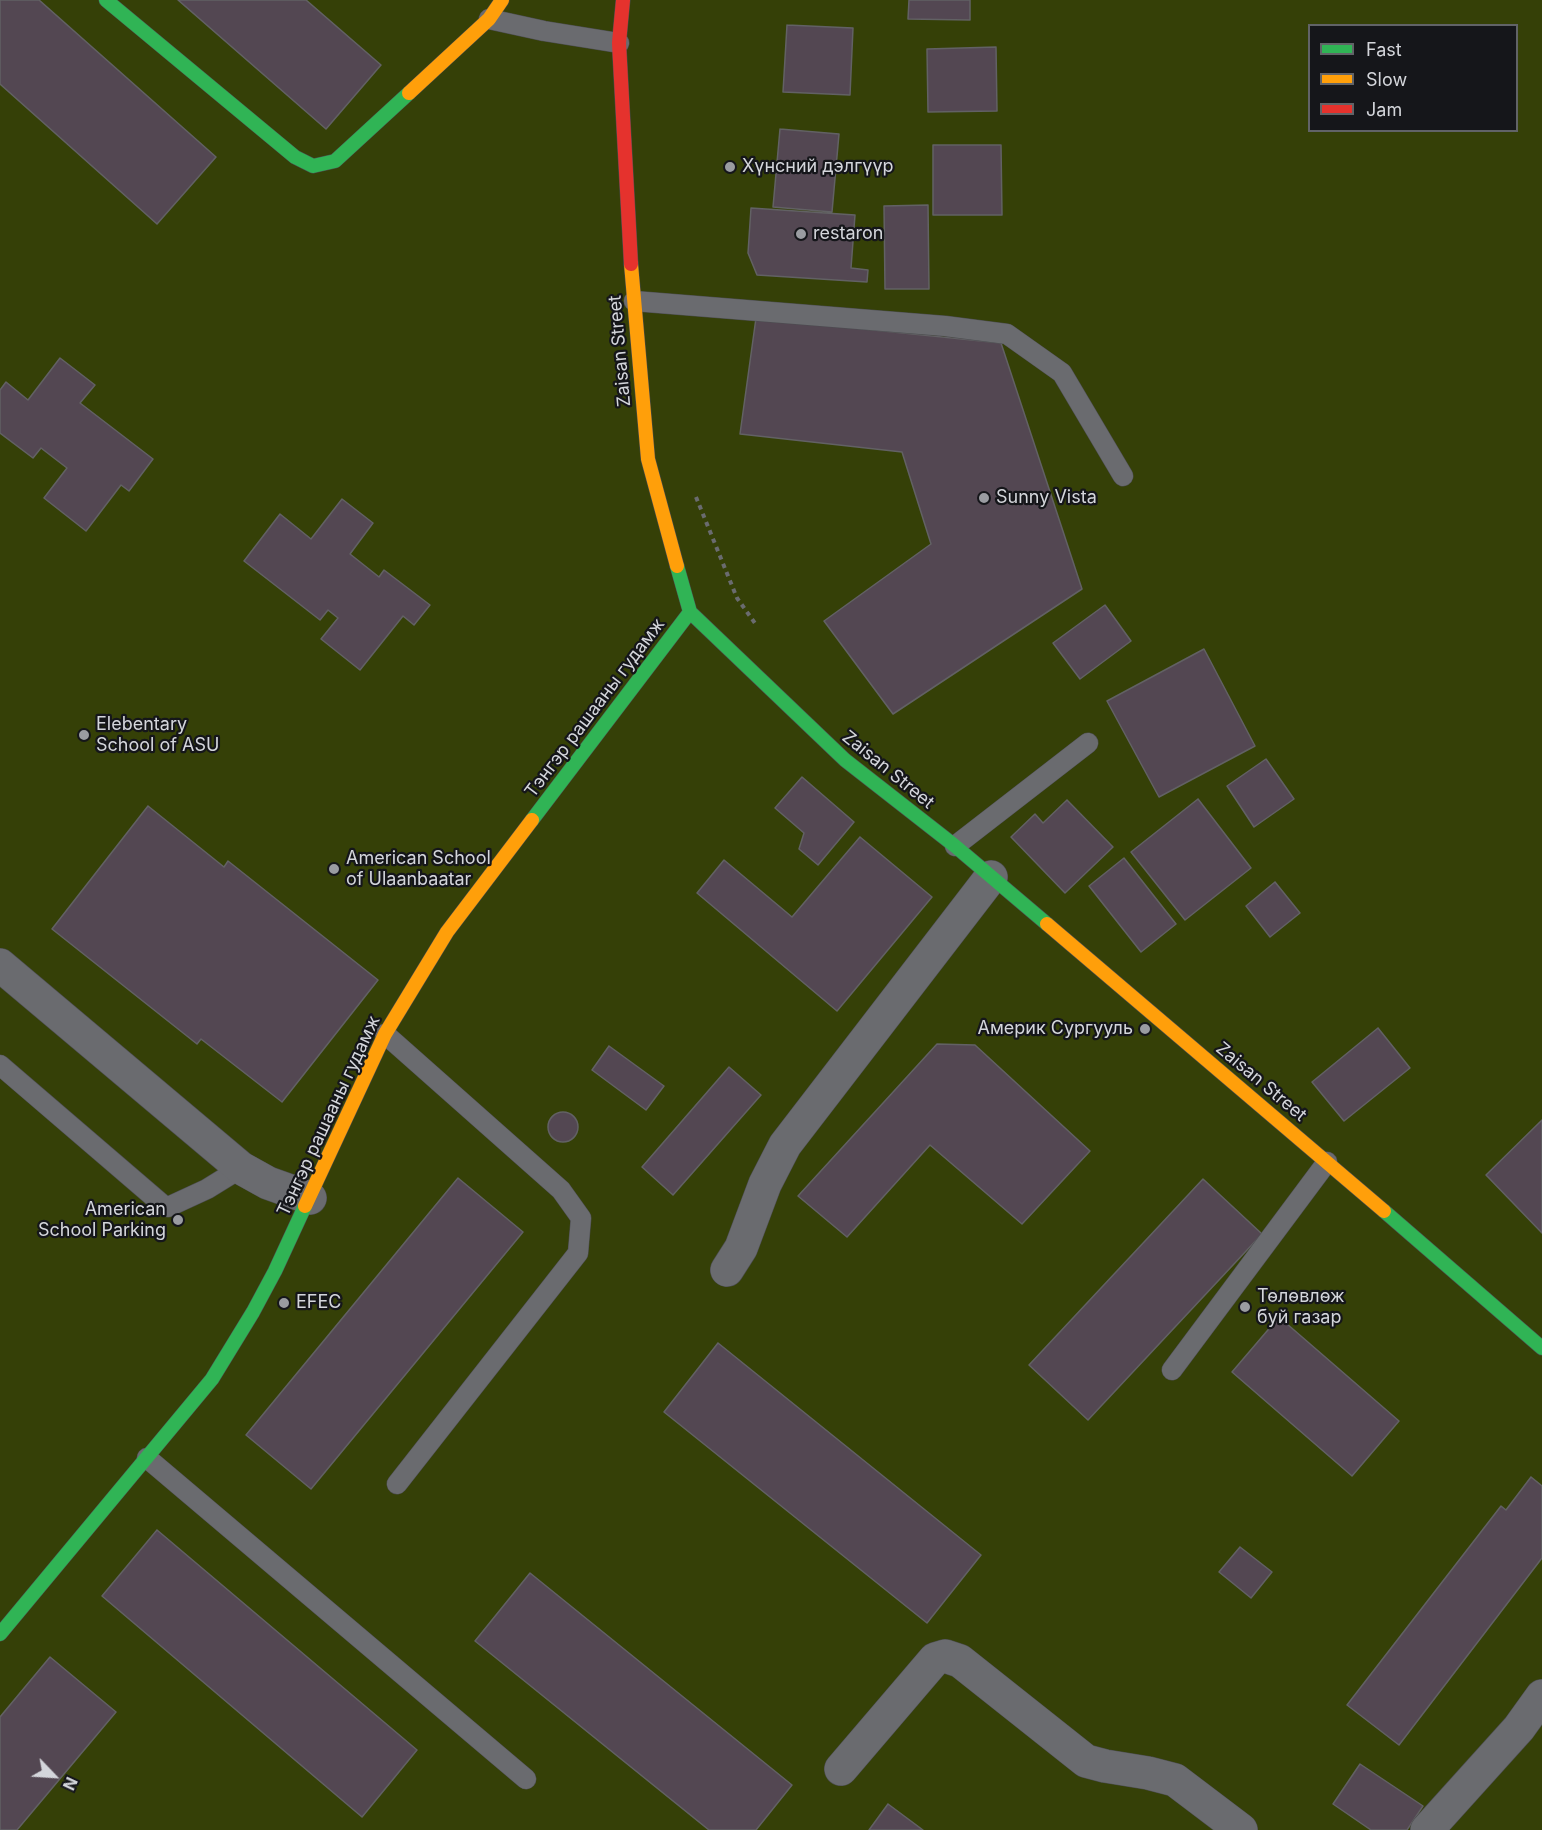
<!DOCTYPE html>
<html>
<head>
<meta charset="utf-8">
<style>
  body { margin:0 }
  #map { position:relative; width:1542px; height:1830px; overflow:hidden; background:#2e2f34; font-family:Inter,sans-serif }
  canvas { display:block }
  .legend { position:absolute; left:1308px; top:24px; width:210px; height:108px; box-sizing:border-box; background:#15161a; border:2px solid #616367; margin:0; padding:8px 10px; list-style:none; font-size:18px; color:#d4d6db }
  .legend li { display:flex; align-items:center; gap:12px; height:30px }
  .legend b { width:30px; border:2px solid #616367 }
  .north { position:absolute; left:24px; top:1746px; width:60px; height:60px; -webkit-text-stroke:4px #15161a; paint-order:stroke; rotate:115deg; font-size:16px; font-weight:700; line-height:24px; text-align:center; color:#d4d6db }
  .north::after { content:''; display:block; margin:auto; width:21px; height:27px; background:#d4d6db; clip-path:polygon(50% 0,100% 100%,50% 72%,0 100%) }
</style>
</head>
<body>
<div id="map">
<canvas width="1542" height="1830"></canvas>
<ul class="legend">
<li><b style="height:8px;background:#30b455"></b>Fast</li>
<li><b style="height:8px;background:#ff9f0a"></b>Slow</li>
<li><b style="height:8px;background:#e5322d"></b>Jam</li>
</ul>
<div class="north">N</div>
</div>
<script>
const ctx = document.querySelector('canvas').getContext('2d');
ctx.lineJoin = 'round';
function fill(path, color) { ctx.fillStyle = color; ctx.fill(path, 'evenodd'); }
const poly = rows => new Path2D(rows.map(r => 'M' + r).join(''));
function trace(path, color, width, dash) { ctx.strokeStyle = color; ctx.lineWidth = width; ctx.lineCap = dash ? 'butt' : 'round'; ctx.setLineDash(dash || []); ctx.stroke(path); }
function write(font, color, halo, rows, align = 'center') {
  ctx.font = font + ' Inter,sans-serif'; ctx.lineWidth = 4.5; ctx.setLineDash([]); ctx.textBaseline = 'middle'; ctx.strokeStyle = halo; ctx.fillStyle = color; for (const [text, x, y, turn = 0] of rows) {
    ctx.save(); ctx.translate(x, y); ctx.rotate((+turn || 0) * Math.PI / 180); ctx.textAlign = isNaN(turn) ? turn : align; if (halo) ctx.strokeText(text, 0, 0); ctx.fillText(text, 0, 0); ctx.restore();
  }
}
fill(poly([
  [0,0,1542,0,1542,1830,0,1830],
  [1310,26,1516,26,1516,130,1310,130]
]), '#354007');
const building = poly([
  [0,0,39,0,216,157,157,224,0,84,0,0],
  [178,0,306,0,381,65,326,129,178,0],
  [909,0,970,0,970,20,908,19,909,0],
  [787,25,853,28,850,95,783,92,787,25],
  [996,47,997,111,928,112,927,49,996,47],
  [780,129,839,134,832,212,773,207,780,129],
  [933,145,1001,145,1002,215,933,215,933,145],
  [928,205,929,289,885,289,884,206,928,205],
  [751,208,855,215,851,268,868,270,867,282,757,275,748,253,751,208],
  [756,318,1001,343,1082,589,893,714,824,621,931,544,902,452,740,434,756,318],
  [60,358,95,385,80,403,153,459,129,491,121,485,86,531,44,498,67,468,41,448,33,458,0,433,0,390,6,382,28,400,60,358],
  [342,499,373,523,350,554,379,577,384,570,430,605,414,625,403,616,360,670,321,639,338,618,328,610,320,620,244,561,280,514,311,539,342,499],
  [1105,605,1131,641,1080,679,1053,643,1105,605],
  [1204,649,1255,746,1159,797,1107,701,1204,649],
  [1266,759,1294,799,1254,827,1227,786,1266,759],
  [802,777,854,822,818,865,799,849,804,833,775,808,802,777],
  [1198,799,1251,868,1185,920,1131,852,1198,799],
  [1067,800,1113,847,1065,893,1011,837,1035,814,1043,823,1067,800],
  [148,806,224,867,228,861,378,980,282,1102,201,1039,197,1044,52,929,148,806],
  [860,837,932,897,837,1011,697,893,724,860,792,917,860,837],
  [1124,858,1176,924,1141,952,1089,886,1124,858],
  [1275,882,1300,913,1270,937,1246,906,1275,882],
  [1378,1028,1410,1068,1344,1121,1312,1082,1378,1028],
  [937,1044,975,1045,1090,1151,1022,1224,930,1145,847,1237,798,1196,937,1044],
  [609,1046,664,1086,646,1110,592,1070,609,1046],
  [729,1067,761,1095,673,1195,642,1167,729,1067],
  '548 1127a15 15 0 1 1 30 0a15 15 0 1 1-30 0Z',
  [1542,1120,1542,1233,1486,1175,1542,1120],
  [458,1178,523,1232,311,1489,246,1435,458,1178],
  [1203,1179,1262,1234,1088,1420,1029,1365,1203,1179],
  [1279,1317,1399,1421,1352,1476,1232,1372,1279,1317],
  [718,1343,981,1555,927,1623,664,1412,718,1343],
  [1531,1477,1542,1486,1542,1558,1399,1745,1347,1705,1501,1506,1506,1510,1531,1477],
  [157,1530,417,1750,362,1817,102,1596,157,1530],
  [1240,1547,1272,1572,1251,1598,1219,1572,1240,1547],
  [530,1573,792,1785,756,1830,709,1830,475,1641,530,1573],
  [50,1657,116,1712,17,1830,0,1830,0,1717,50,1657],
  [1360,1764,1423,1806,1407,1830,1371,1830,1333,1804,1360,1764],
  [888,1804,923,1830,869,1830,888,1804]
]);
fill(building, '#534752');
trace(building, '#626164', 1.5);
const lane = poly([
  [489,19,544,31,619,43],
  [634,301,945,326,1007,334,1062,373,1123,476],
  [955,846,1088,743],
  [385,1034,561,1190,581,1218,578,1253,397,1484],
  [0,1065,163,1205,168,1207,207,1189,241,1168],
  [1172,1370,1327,1162],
  [147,1458,526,1779]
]);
const street = poly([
  [0,965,241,1168,268,1183,310,1198],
  [727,1270,741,1248,765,1184,785,1145,991,877],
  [841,1769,935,1659,945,1656,960,1661,1086,1761,1105,1766,1148,1773,1175,1780,1241,1830],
  [1427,1830,1519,1728,1542,1696]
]);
const fast = poly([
  [106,0,295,157,313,166,335,161,409,93],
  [677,566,690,612,845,760,955,846,1047,924],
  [532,820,690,612],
  [1384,1211,1542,1348],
  [0,1634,212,1379,253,1312,275,1271,305,1206]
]);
const slow = poly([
  [409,93,489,19,502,0],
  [631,264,648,459,677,566],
  [1047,924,1384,1211],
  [305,1206,385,1034,447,932,532,820]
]);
const jam = poly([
  [623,0,619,43,631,264]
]);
trace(lane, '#4c4d51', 21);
trace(street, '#4c4d51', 34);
trace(fast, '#4c4d51', 15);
trace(slow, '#4c4d51', 15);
trace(jam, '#4c4d51', 15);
trace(poly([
  [696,497,737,598,757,626]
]), '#6a6b6f', 4, [4.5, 4.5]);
trace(lane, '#6a6b6f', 20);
trace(street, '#6a6b6f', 33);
trace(fast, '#30b455', 14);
trace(slow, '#ff9f0a', 14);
trace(jam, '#e5322d', 14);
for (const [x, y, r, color] of [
  [730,167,6,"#9a9ca1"],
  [801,234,6,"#9a9ca1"],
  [984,498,6,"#9a9ca1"],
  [84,735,6,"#9a9ca1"],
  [334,869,6,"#9a9ca1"],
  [1145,1029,6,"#9a9ca1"],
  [178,1220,6,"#9a9ca1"],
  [284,1303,6,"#9a9ca1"],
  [1245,1307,6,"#9a9ca1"]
]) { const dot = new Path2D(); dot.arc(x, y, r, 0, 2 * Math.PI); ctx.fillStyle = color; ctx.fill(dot); trace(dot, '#15161a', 2); }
write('18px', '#d4d6db', '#15161a', [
  ["Хүнсний дэлгүүр",742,167],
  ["restaron",813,234],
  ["Sunny Vista",996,498],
  ["Elebentary",96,725],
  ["School of ASU",96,746],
  ["American School",346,859],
  ["of Ulaanbaatar",346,880],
  ["Америк Cургууль",1133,1029,"right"],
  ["American",166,1210,"right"],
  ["School Parking",166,1231,"right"],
  ["Төлөвлөж",1257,1297],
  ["буй газар",1257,1318],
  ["EFEC",296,1303]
], 'left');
write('18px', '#d4d6db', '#15161a', [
  ["Zaisan Street",620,351,-95],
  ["Тэнгэр рашааны гудамж",595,708,-53],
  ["Zaisan Street",888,770,39],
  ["Zaisan Street",1261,1082,40],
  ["Тэнгэр рашааны гудамж",329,1116,-65]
]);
</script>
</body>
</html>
